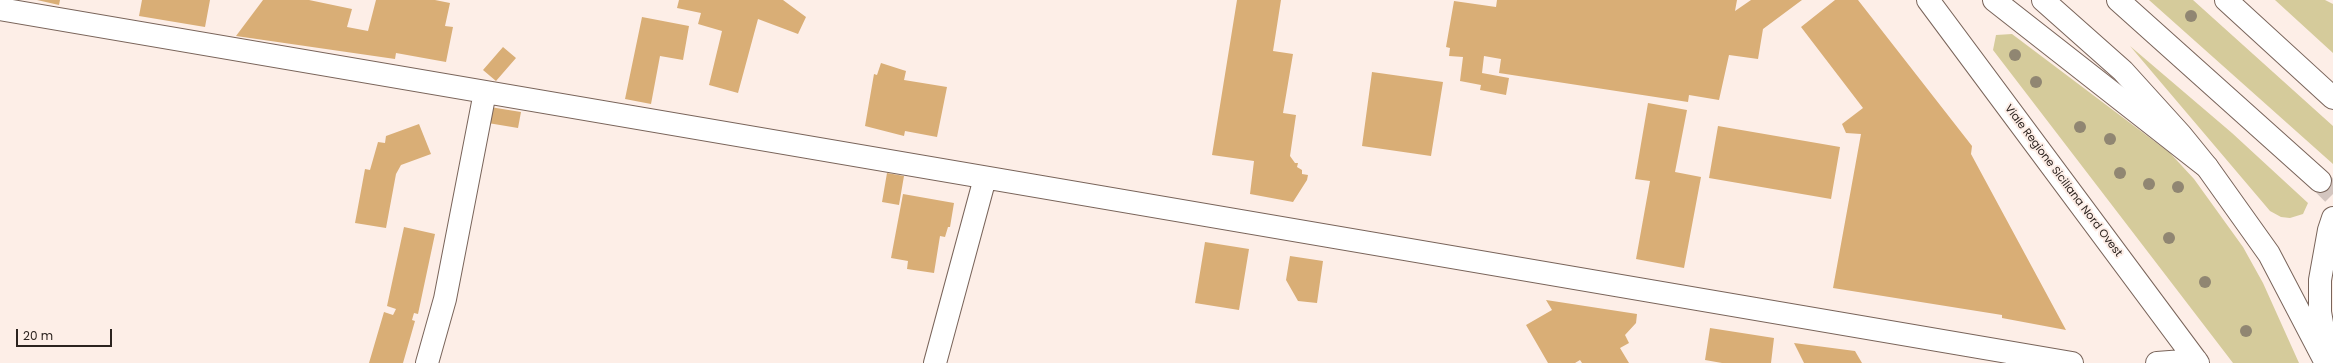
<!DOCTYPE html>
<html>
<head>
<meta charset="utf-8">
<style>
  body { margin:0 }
  #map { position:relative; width:2333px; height:363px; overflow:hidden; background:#fdeee7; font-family:Poppins,sans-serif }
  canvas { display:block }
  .scale { position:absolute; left:16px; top:329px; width:96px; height:18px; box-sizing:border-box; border:2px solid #2c231f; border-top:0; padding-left:5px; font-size:12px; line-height:14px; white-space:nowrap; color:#2c231f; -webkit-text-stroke:3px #fdeee7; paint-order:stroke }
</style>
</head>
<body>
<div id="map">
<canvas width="2333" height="363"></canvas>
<div class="scale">20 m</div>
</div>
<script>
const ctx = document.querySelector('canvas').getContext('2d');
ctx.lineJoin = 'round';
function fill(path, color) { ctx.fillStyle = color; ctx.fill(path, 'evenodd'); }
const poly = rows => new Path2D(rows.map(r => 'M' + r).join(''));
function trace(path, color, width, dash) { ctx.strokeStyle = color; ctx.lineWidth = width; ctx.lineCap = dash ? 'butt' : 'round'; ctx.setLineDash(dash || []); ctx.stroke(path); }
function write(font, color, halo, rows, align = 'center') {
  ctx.font = font + ' Poppins,sans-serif'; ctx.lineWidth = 4; ctx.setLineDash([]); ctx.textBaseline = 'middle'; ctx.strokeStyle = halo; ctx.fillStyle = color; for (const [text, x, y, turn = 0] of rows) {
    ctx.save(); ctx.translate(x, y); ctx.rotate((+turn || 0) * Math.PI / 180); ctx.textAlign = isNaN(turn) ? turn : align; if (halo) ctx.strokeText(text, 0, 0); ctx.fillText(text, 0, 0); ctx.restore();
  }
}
fill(poly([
  [2149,0,2193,0,2333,126,2333,164],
  [2275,0,2325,0,2333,4,2333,53],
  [2012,34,2170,153,2194,179,2243,247,2263,283,2299,363,2233,363,1993,50,1996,35],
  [2130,46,2232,133,2308,203,2303,214,2290,218,2281,217,2270,211]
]), '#d5cb9b');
fill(poly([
  [37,0,60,0,59,5],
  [142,0,210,0,205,27,139,16],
  [263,0,309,0,352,9,347,27,368,31,376,0,435,0,450,3,445,26,453,27,446,62,396,53,395,59,236,36],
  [679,0,783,0,806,17,798,34,758,19,738,93,709,85,722,31,698,24,701,13,677,8],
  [1237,0,1281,0,1273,51,1293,54,1283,113,1296,115,1290,156,1295,163,1298,163,1297,167,1302,170,1302,174,1308,175,1307,180,1293,202,1250,194,1254,161,1212,155],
  [1497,0,1737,0,1735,11,1751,0,1802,0,1763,29,1758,59,1729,55,1719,100,1689,95,1688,102,1499,73,1501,59,1484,56,1482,73,1509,78,1506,95,1480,90,1481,85,1460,81,1463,57,1449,56,1450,48,1446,47,1454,1,1496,7],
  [1835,0,1858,0,1972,146,1971,154,2066,330,2002,318,2002,315,1833,288,1861,134,1846,133,1842,124,1863,108,1801,27],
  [642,17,689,26,683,60,660,56,651,104,625,99],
  [503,47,516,58,496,81,483,70],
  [881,63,906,71,904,80,947,87,937,137,905,131,904,136,865,126,874,74,877,75],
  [1372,72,1443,82,1431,156,1362,146],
  [1648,103,1687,110,1675,172,1701,177,1684,268,1636,259,1650,181,1635,179],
  [490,107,521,112,518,128,488,123],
  [419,124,431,154,401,165,396,174,386,228,355,223,365,169,370,170,378,142,385,143,386,136],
  [1718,126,1840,147,1831,199,1709,178],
  [887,173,904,176,899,205,882,202],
  [903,194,954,203,950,227,948,227,945,237,940,236,934,273,907,269,908,261,891,258],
  [404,227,435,234,418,314,414,313,412,320,415,321,403,363,369,363,384,312,393,315,396,309,387,306],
  [1205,242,1249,249,1239,310,1195,303],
  [1290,256,1323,261,1317,303,1298,301,1286,280],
  [1546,300,1637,314,1636,323,1625,335,1629,343,1620,348,1629,363,1582,363,1580,360,1575,363,1548,363,1526,325,1552,310],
  [1710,328,1774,338,1771,363,1722,363,1705,360],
  [1794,343,1855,351,1862,363,1804,363]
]), '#d9ae76');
trace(poly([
  [2320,181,2333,194]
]), '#d3c5bf', 22, [22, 11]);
const minor = poly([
  [1928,0,2198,363],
  [1994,0,2207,167,2269,254,2326,363],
  [0,9,2072,363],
  [2327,351,2320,312,2320,280,2329,230,2333,218],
  [427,363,445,299,485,92],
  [935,363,985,178],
  [2157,363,2196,360]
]);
const major = poly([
  [2043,0,2123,71,2181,135,2207,167],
  [2118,0,2320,181],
  [2226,0,2333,98]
]);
trace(minor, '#79645a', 24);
trace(major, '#79645a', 24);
trace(minor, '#fff', 22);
trace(major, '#fff', 22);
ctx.fillStyle = '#908672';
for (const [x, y] of [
  [2191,16],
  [2015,55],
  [2036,82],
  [2080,127],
  [2110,139],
  [2120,173],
  [2149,184],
  [2178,187],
  [2169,238],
  [2205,282],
  [2246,331]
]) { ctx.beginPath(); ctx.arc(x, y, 6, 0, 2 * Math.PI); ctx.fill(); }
write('11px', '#2c231f', '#fdeee7', [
  ["Viale Regione Siciliana Nord Ovest",2063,181,53]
]);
</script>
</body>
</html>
